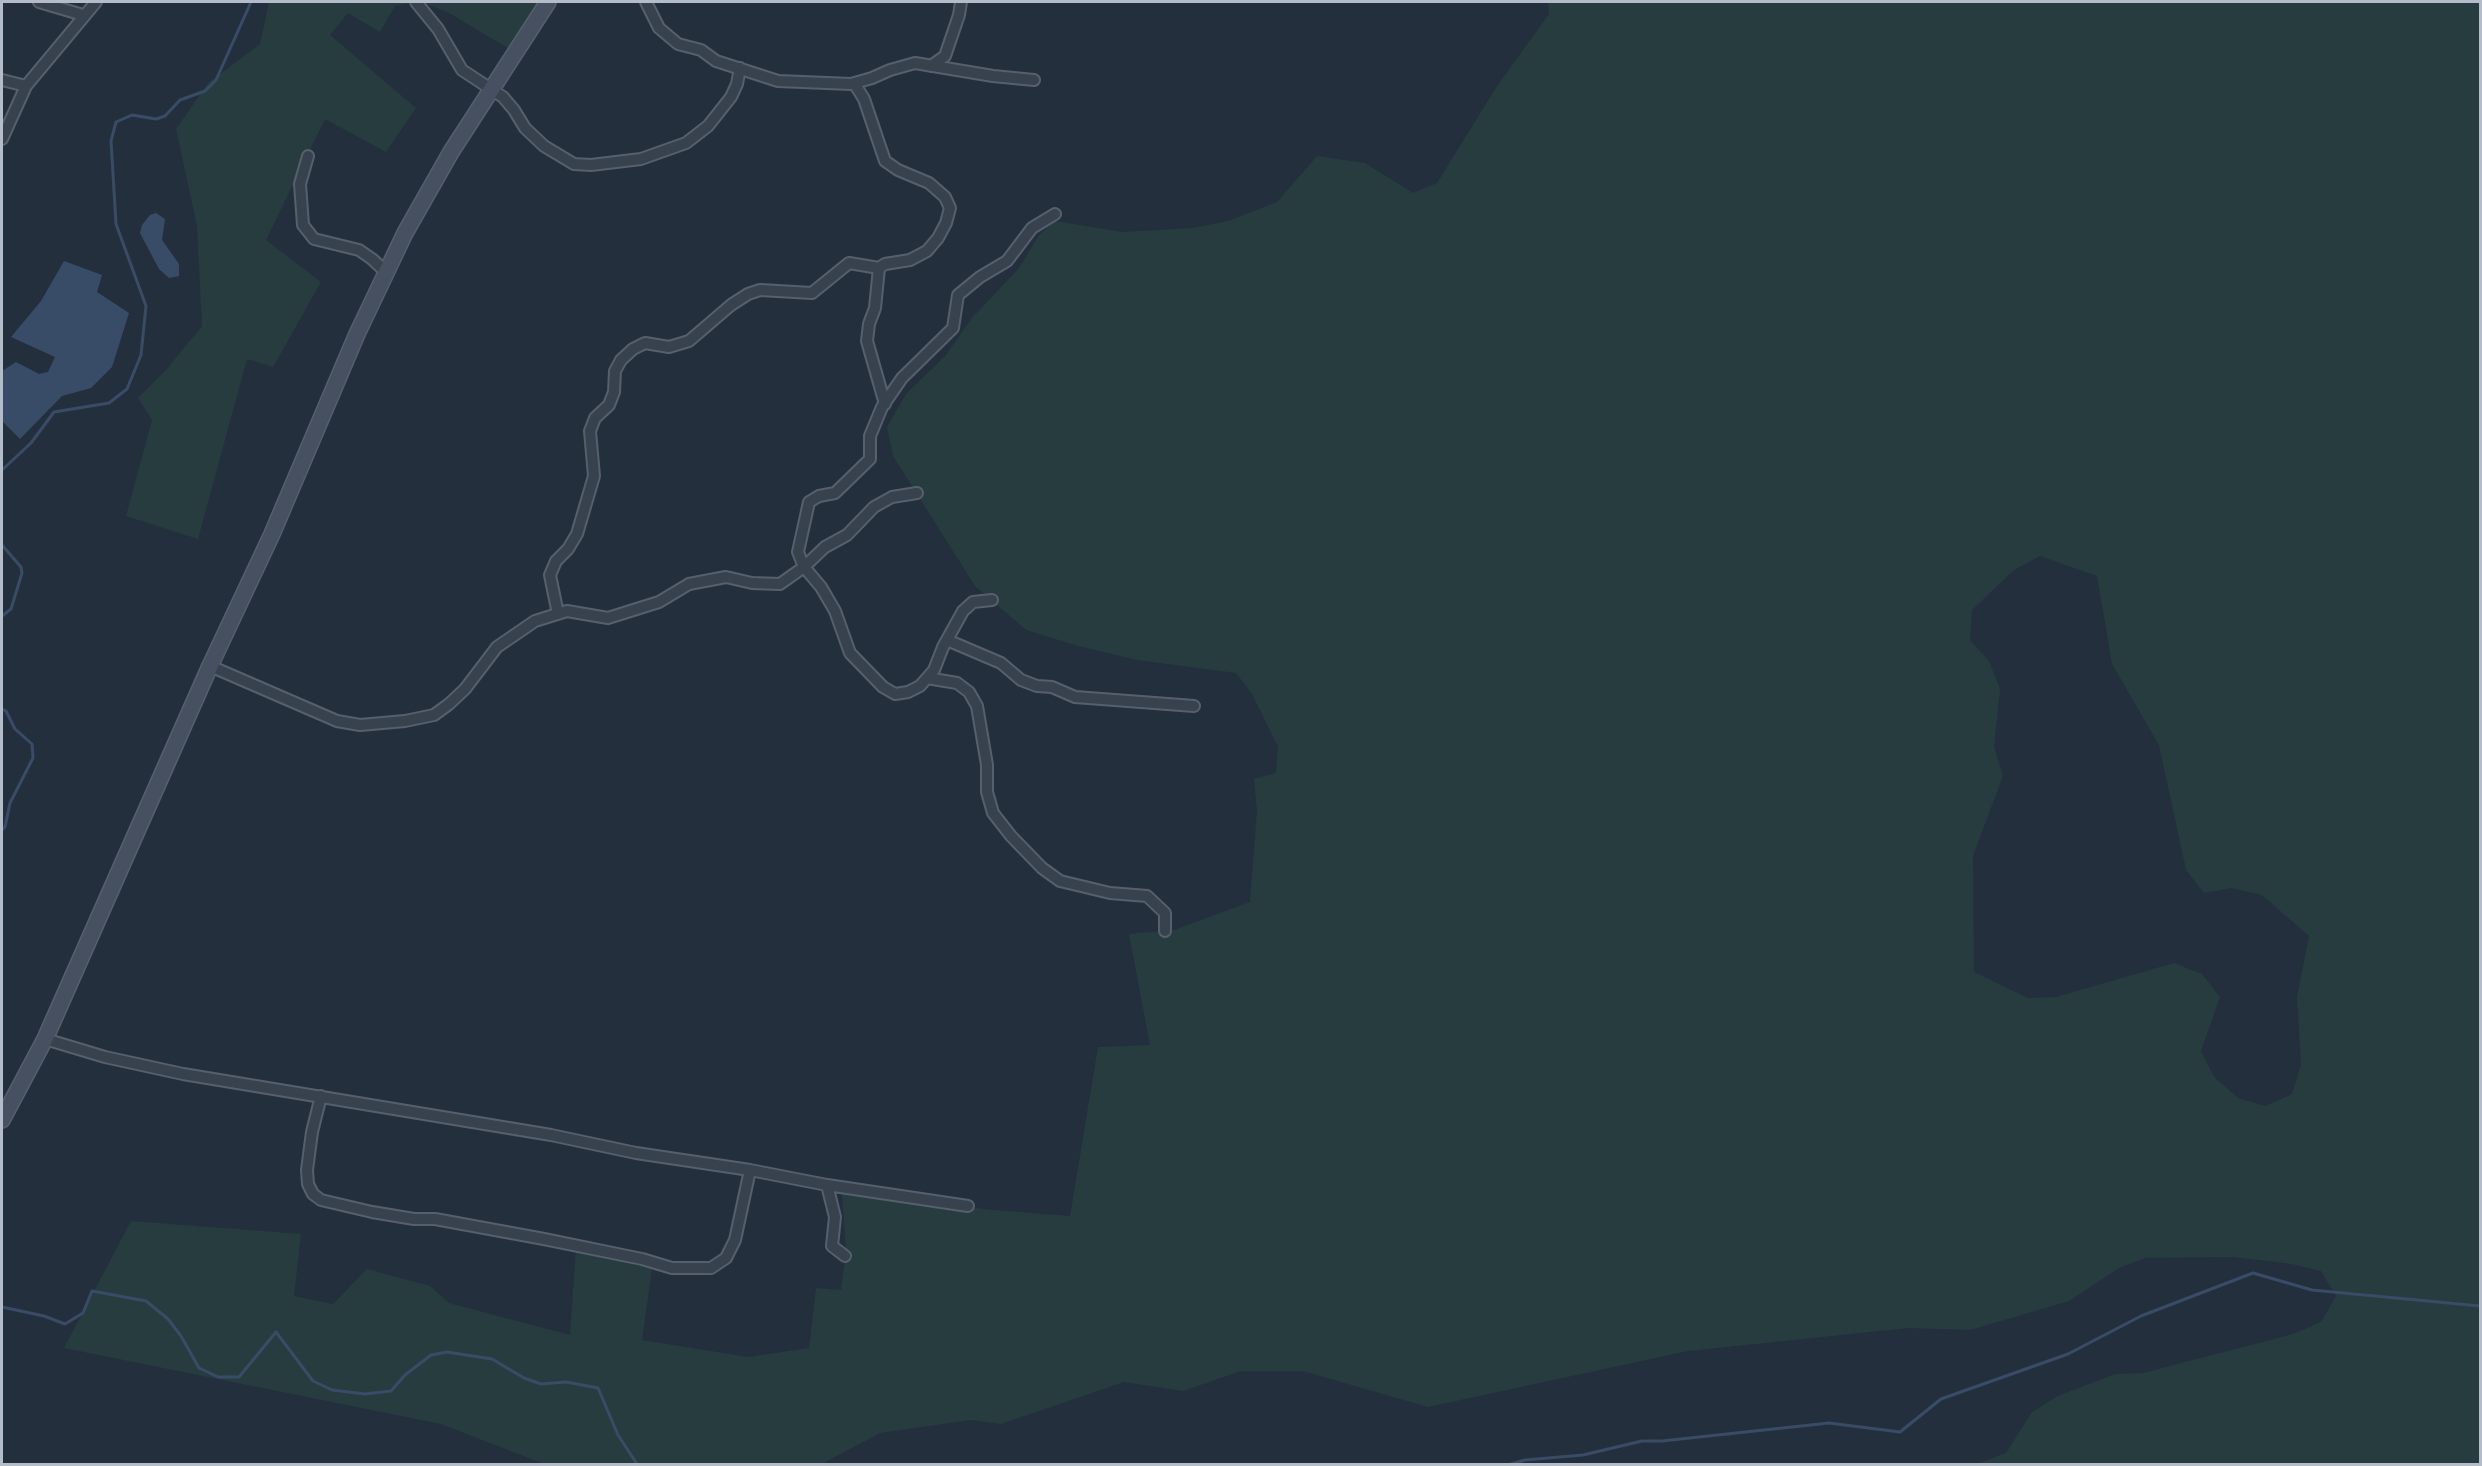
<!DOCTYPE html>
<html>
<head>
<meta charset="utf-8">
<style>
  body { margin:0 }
  #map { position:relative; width:2482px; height:1466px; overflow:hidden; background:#242f3e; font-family:Karla,sans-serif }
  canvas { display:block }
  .frame { position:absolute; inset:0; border:3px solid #b4bcc9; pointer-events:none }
</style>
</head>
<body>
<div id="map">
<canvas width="2482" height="1466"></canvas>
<div class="frame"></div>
</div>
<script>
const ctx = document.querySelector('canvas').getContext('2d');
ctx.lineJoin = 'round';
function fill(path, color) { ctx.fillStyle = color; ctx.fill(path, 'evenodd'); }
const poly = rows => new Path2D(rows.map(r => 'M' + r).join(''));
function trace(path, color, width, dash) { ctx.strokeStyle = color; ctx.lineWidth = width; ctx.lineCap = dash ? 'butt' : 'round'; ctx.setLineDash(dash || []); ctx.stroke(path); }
fill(poly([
  [269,2,418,2,395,6,380,32,348,13,330,35,416,108,386,152,325,119,266,240,321,282,273,367,247,359,198,539,126,516,152,420,138,398,166,370,202,326,197,226,176,129,208,83,260,44],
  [422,2,555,2,523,57,449,13],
  [1548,2,2480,2,2480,1464,1929,1464,1979,1463,2006,1453,2032,1412,2058,1396,2115,1374,2143,1373,2293,1334,2321,1322,2336,1296,2321,1271,2292,1264,2233,1257,2145,1258,2119,1268,2069,1301,1970,1330,1909,1328,1688,1351,1428,1407,1303,1371,1241,1371,1183,1391,1124,1382,1001,1424,971,1420,880,1433,822,1464,544,1464,441,1424,64,1348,131,1221,301,1234,294,1296,333,1304,367,1269,430,1286,449,1303,570,1335,576,1249,652,1269,642,1340,748,1357,809,1348,816,1288,841,1290,846,1250,842,1194,994,1210,1070,1216,1098,1047,1150,1045,1129,934,1174,930,1250,902,1257,811,1254,779,1276,773,1278,747,1252,694,1236,673,1137,660,1078,646,1026,630,975,586,893,456,887,427,906,394,946,355,971,319,1019,268,1039,235,1055,221,1122,232,1193,228,1228,221,1277,202,1317,156,1365,163,1413,193,1437,183,1497,86,1549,14],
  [2040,556,2097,576,2112,664,2159,745,2186,870,2204,893,2232,888,2262,895,2309,936,2297,997,2301,1065,2292,1094,2265,1106,2238,1098,2214,1077,2201,1051,2220,997,2202,974,2174,963,2056,997,2028,998,1974,972,1973,856,2003,776,1994,747,2000,689,1989,661,1970,640,1972,610,2014,570]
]), '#263c3f');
fill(poly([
  [156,213,165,219,162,240,179,264,179,276,169,278,159,269,140,233,142,225,150,215],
  [64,261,102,275,97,292,129,313,112,367,91,388,62,396,20,439,2,421,2,371,16,362,39,374,48,372,55,357,11,337,41,301]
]), '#394c67');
trace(poly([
  [2,470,31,443,54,412,109,403,127,389,141,355,146,306,116,224,111,141,116,122,132,115,156,119,165,116,180,100,205,91,216,80,251,2],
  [2,545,21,567,22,573,11,609,2,616],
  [2,709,6,711,15,729,32,744,33,758,10,803,5,827,2,830],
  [2,1307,44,1316,65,1324,83,1313,92,1291,146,1301,168,1319,181,1336,199,1368,218,1377,239,1377,276,1332,313,1381,332,1390,365,1394,391,1391,405,1375,431,1355,447,1352,492,1359,524,1378,541,1384,566,1382,598,1388,618,1435,637,1464],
  [1511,1464,1525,1460,1583,1455,1642,1441,1662,1441,1829,1423,1900,1432,1941,1399,2068,1354,2141,1316,2253,1273,2312,1290,2480,1306]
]), '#394c67', 3);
const minor = poly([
  [39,2,83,15],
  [416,2,438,29,462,70,503,97,514,110,525,128,544,146,574,164,591,165,641,159,686,143,708,126,731,97,737,84,740,68],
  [646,2,659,28,678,44,701,50,716,61,778,81,851,84,872,78,890,70,915,63,993,76,1034,80],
  [931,66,945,56,959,15,961,2],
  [2,80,26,86],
  [854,83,864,99,885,161,898,170,929,183,945,197,950,208,946,223,938,238,927,251,910,260,885,264,879,268,875,308,869,324,867,341,885,404],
  [2,139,26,86,96,2],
  [308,156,300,184,303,225,314,239,359,250,372,259,386,272],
  [917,493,892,497,874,507,847,535,825,547,804,567,821,587,835,611,850,653,883,687,895,694,908,692,920,686,934,670,943,647,963,611,973,602,992,600],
  [558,614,550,575,556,561,568,549,577,534,594,476,590,431,595,418,609,405,614,392,615,371,621,360,633,349,645,343,669,347,689,341,731,305,748,294,760,290,812,293,849,263,879,268],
  [947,640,1001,663,1021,680,1037,686,1052,687,1075,697,1194,706],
  [210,666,337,721,360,725,405,721,434,715,449,704,465,689,497,647,535,621,567,611,608,618,659,602,689,584,726,577,752,583,780,584,804,567,798,552,809,502,819,496,835,493,870,459,870,436,882,407,902,378,953,328,958,295,980,277,1007,261,1032,228,1055,214],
  [927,678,957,683,969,692,977,706,987,765,987,792,993,813,1011,836,1042,868,1060,881,1110,893,1147,896,1165,913,1165,931],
  [45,1039,105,1057,183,1074,551,1135,636,1153,750,1170,827,1185,968,1206],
  [321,1096,312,1132,307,1170,308,1184,313,1194,321,1200,372,1212,414,1219,435,1219,544,1239,642,1259,672,1268,711,1268,726,1258,735,1240,750,1170],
  [827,1185,835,1217,832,1246,845,1256]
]);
const secondary = poly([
  [2,1120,45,1039,210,666,272,534,357,334,405,233,451,152,548,2]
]);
trace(minor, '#565f6c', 14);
trace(secondary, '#565f6c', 18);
trace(minor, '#38414e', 10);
trace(secondary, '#465061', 15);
</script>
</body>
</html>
